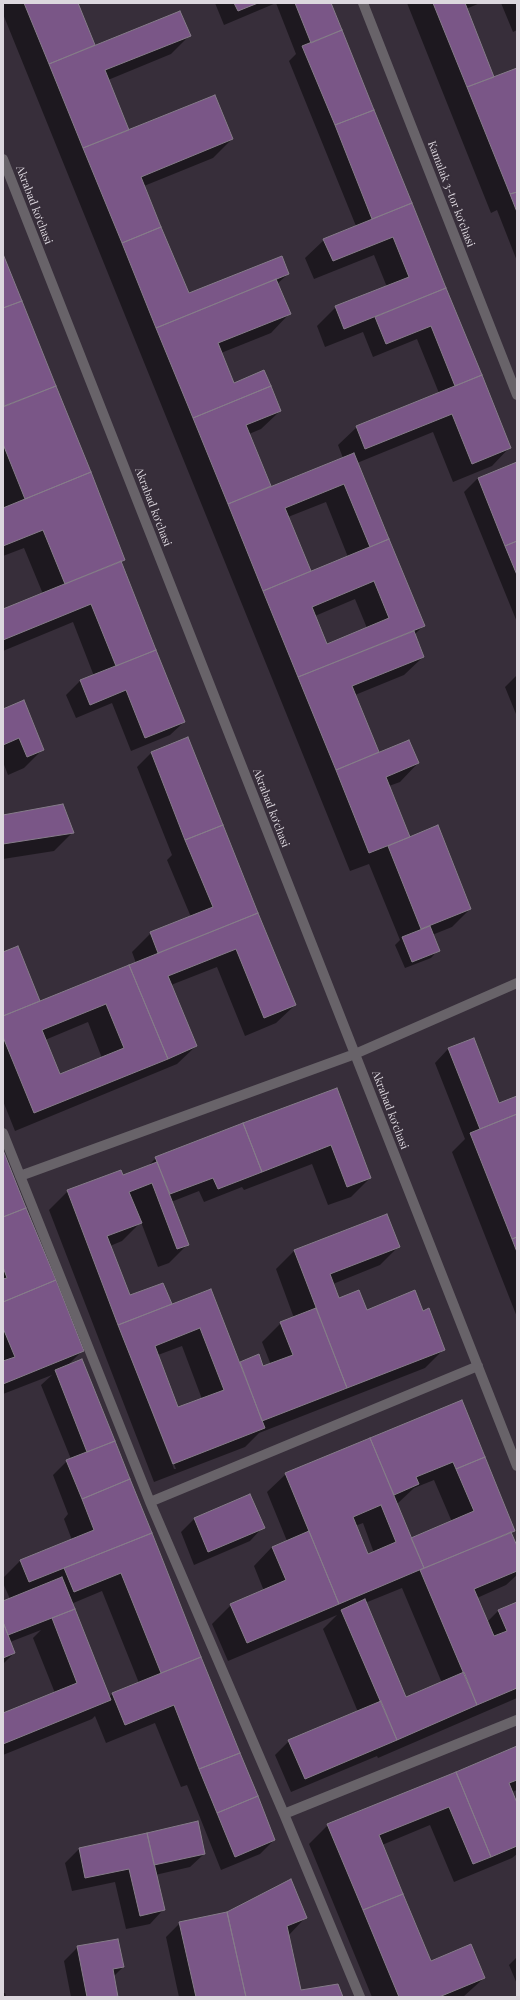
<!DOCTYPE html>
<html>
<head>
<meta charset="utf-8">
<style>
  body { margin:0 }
  #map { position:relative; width:520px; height:2000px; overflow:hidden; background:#372e3a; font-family:"Playfair Display",serif }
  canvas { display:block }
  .frame { position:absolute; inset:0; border:4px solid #dcd7de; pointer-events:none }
</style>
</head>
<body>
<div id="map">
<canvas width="520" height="2000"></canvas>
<div class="frame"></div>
</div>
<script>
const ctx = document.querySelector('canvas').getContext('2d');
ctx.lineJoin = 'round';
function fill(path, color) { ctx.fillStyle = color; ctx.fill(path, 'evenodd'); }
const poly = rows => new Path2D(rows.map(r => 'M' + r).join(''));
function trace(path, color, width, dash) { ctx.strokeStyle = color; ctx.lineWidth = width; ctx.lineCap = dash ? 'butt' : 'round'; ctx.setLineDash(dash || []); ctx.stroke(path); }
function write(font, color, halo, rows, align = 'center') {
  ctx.font = font + ' "Playfair Display",serif'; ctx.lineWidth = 3.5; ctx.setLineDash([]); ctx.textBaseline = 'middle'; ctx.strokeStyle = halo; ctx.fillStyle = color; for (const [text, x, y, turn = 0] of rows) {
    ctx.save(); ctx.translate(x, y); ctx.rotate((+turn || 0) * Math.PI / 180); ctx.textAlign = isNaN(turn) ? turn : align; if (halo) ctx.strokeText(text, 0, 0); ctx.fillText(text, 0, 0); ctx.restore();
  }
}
fill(poly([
  [3,3,78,3,77,4,94,47,189,36,171,54,108,80,128,131,232,139,213,158,144,186,188,295,288,274,277,284,289,314,271,333,221,353,233,384,280,411,261,429,249,434,271,487,343,458,338,445,357,427,439,393,417,339,373,357,363,332,325,347,317,326,336,307,387,287,374,255,314,279,305,258,324,240,356,226,289,61,296,54,276,3,224,25,215,3,330,3,510,447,492,466,453,482,433,432,357,463,423,626,414,635,423,657,404,675,355,695,379,754,418,763,400,782,389,786,409,838,470,909,452,927,432,935,438,950,431,958,405,968,395,945,400,940,369,864,350,871,3,14],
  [326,502,348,557,310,573,288,517],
  [355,599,367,628,326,645,315,616],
  [407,3,480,3,466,9,494,78,517,69,517,261,497,210,491,213],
  [501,3,517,3,517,30,513,32],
  [3,256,124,559,121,563,184,722,170,735,131,751,112,703,76,718,66,695,80,681,94,676,73,622,3,651,3,610,43,594,24,548,3,556],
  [517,464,517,622,464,492,478,478],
  [517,675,517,714,516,714,505,687],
  [3,710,43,749,24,768,8,775,3,762],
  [187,738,295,1005,276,1023,245,1036,217,967,171,985,196,1046,177,1064,15,1131,3,1101,3,953,17,947,39,1002,136,963,132,952,151,933,191,917,167,860,172,855,137,767,151,753],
  [88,1022,102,1058,59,1075,45,1040],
  [3,816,73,832,54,851,3,859],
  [448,1049,499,1104,517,1097,517,1317,452,1152,465,1139,435,1063],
  [336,1089,370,1178,351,1197,328,1205,312,1164,244,1190,242,1187,204,1202,199,1191,171,1202,188,1244,169,1263,158,1267,141,1222,122,1241,110,1246,130,1297,163,1284,172,1306,210,1290,239,1363,258,1355,263,1368,271,1365,262,1342,281,1323,294,1318,276,1269,294,1251,399,1246,380,1265,333,1284,339,1299,366,1311,423,1312,444,1349,425,1368,259,1433,245,1447,154,1482,49,1210,68,1191,123,1176,146,1168,156,1158],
  [113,1312,115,1312,176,1469,174,1469],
  [182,1346,202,1399,178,1409,158,1355],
  [3,1153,82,1351,67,1366,129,1480,274,1840,260,1854,221,1870,187,1785,181,1787,155,1723,106,1743,95,1716,92,1719,3,1755,3,1714,55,1693,33,1638,41,1630,10,1642,14,1653,3,1664,3,1602,10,1599,3,1583,3,1578,20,1561,72,1540,64,1519,68,1514,53,1475,67,1461,71,1459,41,1385,52,1375,3,1394],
  [102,1591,139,1683,112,1694,109,1697,71,1604],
  [461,1402,514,1531,511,1534,517,1548,517,1575,506,1585,477,1598,487,1622,499,1610,517,1603,517,1698,378,1758,377,1756,291,1792,275,1755,289,1741,358,1712,323,1629,337,1615,228,1661,212,1624,231,1605,264,1591,254,1566,272,1547,287,1541,267,1492,286,1474],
  [434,1480,452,1522,411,1539,397,1504,414,1488],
  [363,1523,374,1553,367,1556,355,1526],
  [402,1588,442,1683,406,1698,365,1603],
  [194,1519,263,1527,250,1541,194,1565,181,1532],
  [517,1747,517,1790,512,1792,517,1806,517,1854,512,1858,454,1882,430,1825,382,1845,430,1962,484,1978,463,1997,372,1997,309,1844,328,1825],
  [79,1849,204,1854,190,1867,155,1875,163,1910,150,1924,126,1929,115,1882,72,1891,65,1863],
  [305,1918,288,1936,300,1991,342,1997,179,1997,166,1937,180,1923],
  [78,1947,123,1967,113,1977,117,1997,71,1997,64,1961],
  [517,1957,517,1984,509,1965],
  [3,1993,5,1993,6,1997,3,1997]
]), '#0007');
const building = poly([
  [24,3,78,3,95,45,49,64,24,3],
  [234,3,258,3,238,11,234,3],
  [295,3,331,3,342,30,311,43,295,3],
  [433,3,465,3,494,77,467,87,433,3],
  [180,11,191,36,105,70,129,130,83,148,49,64,180,11],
  [342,30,374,110,335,125,302,46,342,30],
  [517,68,517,192,510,194,467,87,517,68],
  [215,95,233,139,141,177,161,227,122,243,83,148,215,95],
  [374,110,412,203,372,219,335,125,374,110],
  [517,192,517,212,510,194,517,192],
  [412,203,446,288,344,329,335,306,409,277,393,237,333,261,323,239,412,203],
  [161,227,189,293,282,256,289,274,156,328,122,243,161,227],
  [3,254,22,301,3,308,3,254],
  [276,279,291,314,218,343,234,383,264,370,271,386,193,418,156,328,276,279],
  [446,288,482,375,455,386,431,326,386,344,375,317,446,288],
  [22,301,56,386,4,406,3,308,22,301],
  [482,375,511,448,472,464,452,414,365,449,356,426,482,375],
  [56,386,91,472,25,499,3,444,3,407,56,386],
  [271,386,281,411,246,425,271,486,228,504,193,418,271,386],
  [354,453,389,539,370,547,344,484,285,508,311,571,263,591,228,504,354,453],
  [517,462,517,541,505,546,478,478,517,462],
  [91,472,125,560,65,584,43,530,3,546,3,508,91,472],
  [389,539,425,626,298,677,263,591,389,539],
  [374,581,389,618,327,644,312,607,374,581],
  [517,541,517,575,505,546,517,541],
  [121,561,156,650,116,666,91,604,3,640,3,609,121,561],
  [414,631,424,657,352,686,379,752,336,770,298,677,414,631],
  [156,650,185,722,145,738,126,690,90,705,80,680,156,650],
  [24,700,44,750,27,757,19,738,3,745,3,709,24,700],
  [188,737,223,825,185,840,151,752,188,737],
  [409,740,419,763,386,777,410,837,369,853,336,770,409,740],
  [63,804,74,833,3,844,3,815,63,804],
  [223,825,258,913,158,953,150,932,213,907,185,840,223,825],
  [438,825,471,909,421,929,388,846,438,825],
  [258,913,296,1005,264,1018,236,949,168,976,197,1046,168,1059,129,965,258,913],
  [430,926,440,951,412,962,402,937,430,926],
  [18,946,40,1001,3,1016,3,952,18,946],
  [129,965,168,1059,34,1113,3,1037,3,1016,129,965],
  [106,1004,124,1048,60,1074,42,1030,106,1004],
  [474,1038,499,1103,517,1096,517,1114,480,1129,448,1048,474,1038],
  [337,1088,371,1178,347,1187,331,1145,262,1172,243,1123,337,1088],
  [517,1114,517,1237,512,1239,470,1133,517,1114],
  [243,1123,262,1172,218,1189,213,1178,170,1194,155,1157,243,1123],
  [3,1150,26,1208,3,1217,3,1150],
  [157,1162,189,1245,177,1249,152,1183,129,1192,142,1223,107,1236,130,1295,163,1283,172,1304,118,1325,67,1190,121,1170,123,1175,157,1162],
  [26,1208,56,1280,3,1302,3,1279,7,1278,3,1267,3,1217,26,1208],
  [387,1214,400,1247,330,1274,339,1298,359,1290,367,1310,415,1290,423,1311,429,1308,445,1350,347,1388,294,1250,387,1214],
  [517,1237,517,1252,512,1239,517,1237],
  [56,1280,84,1351,3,1384,3,1361,15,1357,3,1328,3,1302,56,1280],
  [211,1289,265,1428,173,1464,118,1325,211,1289],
  [200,1328,224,1390,178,1407,155,1346,200,1328],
  [316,1308,347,1388,262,1421,240,1362,259,1354,263,1366,293,1355,280,1322,316,1308],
  [82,1359,115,1441,87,1452,55,1370,82,1359],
  [462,1400,485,1457,456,1469,453,1462,416,1477,419,1484,394,1495,370,1438,462,1400],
  [370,1438,424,1568,339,1604,285,1473,370,1438],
  [381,1505,396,1542,368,1554,353,1517,381,1505],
  [115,1441,130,1479,82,1499,66,1460,115,1441],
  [485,1457,515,1531,424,1568,411,1538,474,1511,456,1469,485,1457],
  [130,1479,152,1533,29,1582,20,1560,94,1530,82,1499,130,1479],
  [250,1494,265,1528,208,1552,194,1518,250,1494],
  [309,1531,339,1604,247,1643,230,1604,286,1580,272,1547,309,1531],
  [511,1532,517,1546,517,1571,474,1589,494,1636,507,1631,498,1610,517,1602,517,1688,477,1705,420,1570,511,1532],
  [152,1533,201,1657,161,1673,121,1573,74,1592,64,1568,152,1533],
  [62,1577,75,1609,8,1635,3,1622,3,1601,62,1577],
  [365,1599,406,1697,464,1672,477,1705,397,1740,341,1610,365,1599],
  [75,1609,111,1700,3,1744,3,1713,77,1683,52,1618,75,1609],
  [3,1622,15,1653,3,1658,3,1622],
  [201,1657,240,1753,199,1769,174,1705,125,1725,112,1693,201,1657],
  [381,1701,397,1740,305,1779,288,1740,381,1701],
  [517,1746,517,1780,509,1783,517,1803,517,1846,491,1857,456,1772,517,1746],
  [240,1753,258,1796,217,1813,199,1769,240,1753],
  [456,1772,491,1857,473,1864,449,1807,379,1835,403,1894,363,1910,327,1824,456,1772],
  [258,1796,275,1840,235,1857,217,1813,258,1796],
  [198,1821,205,1854,154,1865,147,1833,198,1821],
  [147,1833,165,1910,140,1916,129,1869,85,1878,79,1848,147,1833],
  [291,1879,307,1918,287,1926,301,1990,338,1984,343,1997,246,1997,227,1912,291,1879],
  [403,1894,431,1961,471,1944,485,1978,439,1997,399,1997,363,1910,403,1894],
  [227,1912,246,1997,196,1997,179,1922,227,1912],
  [118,1939,124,1967,113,1969,118,1997,87,1997,77,1946,118,1939]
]);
fill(building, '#7a5687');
trace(building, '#867c8a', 1);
trace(poly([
  [363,3,517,395],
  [3,159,517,1466],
  [3,1133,150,1502,284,1814,360,1997],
  [20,1176,355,1054,517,983],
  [150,1502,478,1366],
  [284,1814,517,1720]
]), '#686369', 10);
write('11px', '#dcd7de', '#372e3a', [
  ["Kamalak 3-tor koʻchasi",451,194,69],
  ["Akrabad koʻchasi",34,205,69],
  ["Akrabad koʻchasi",153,507,69],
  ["Akrabad koʻchasi",271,808,69],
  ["Akrabad koʻchasi",390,1110,69]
]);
</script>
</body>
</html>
